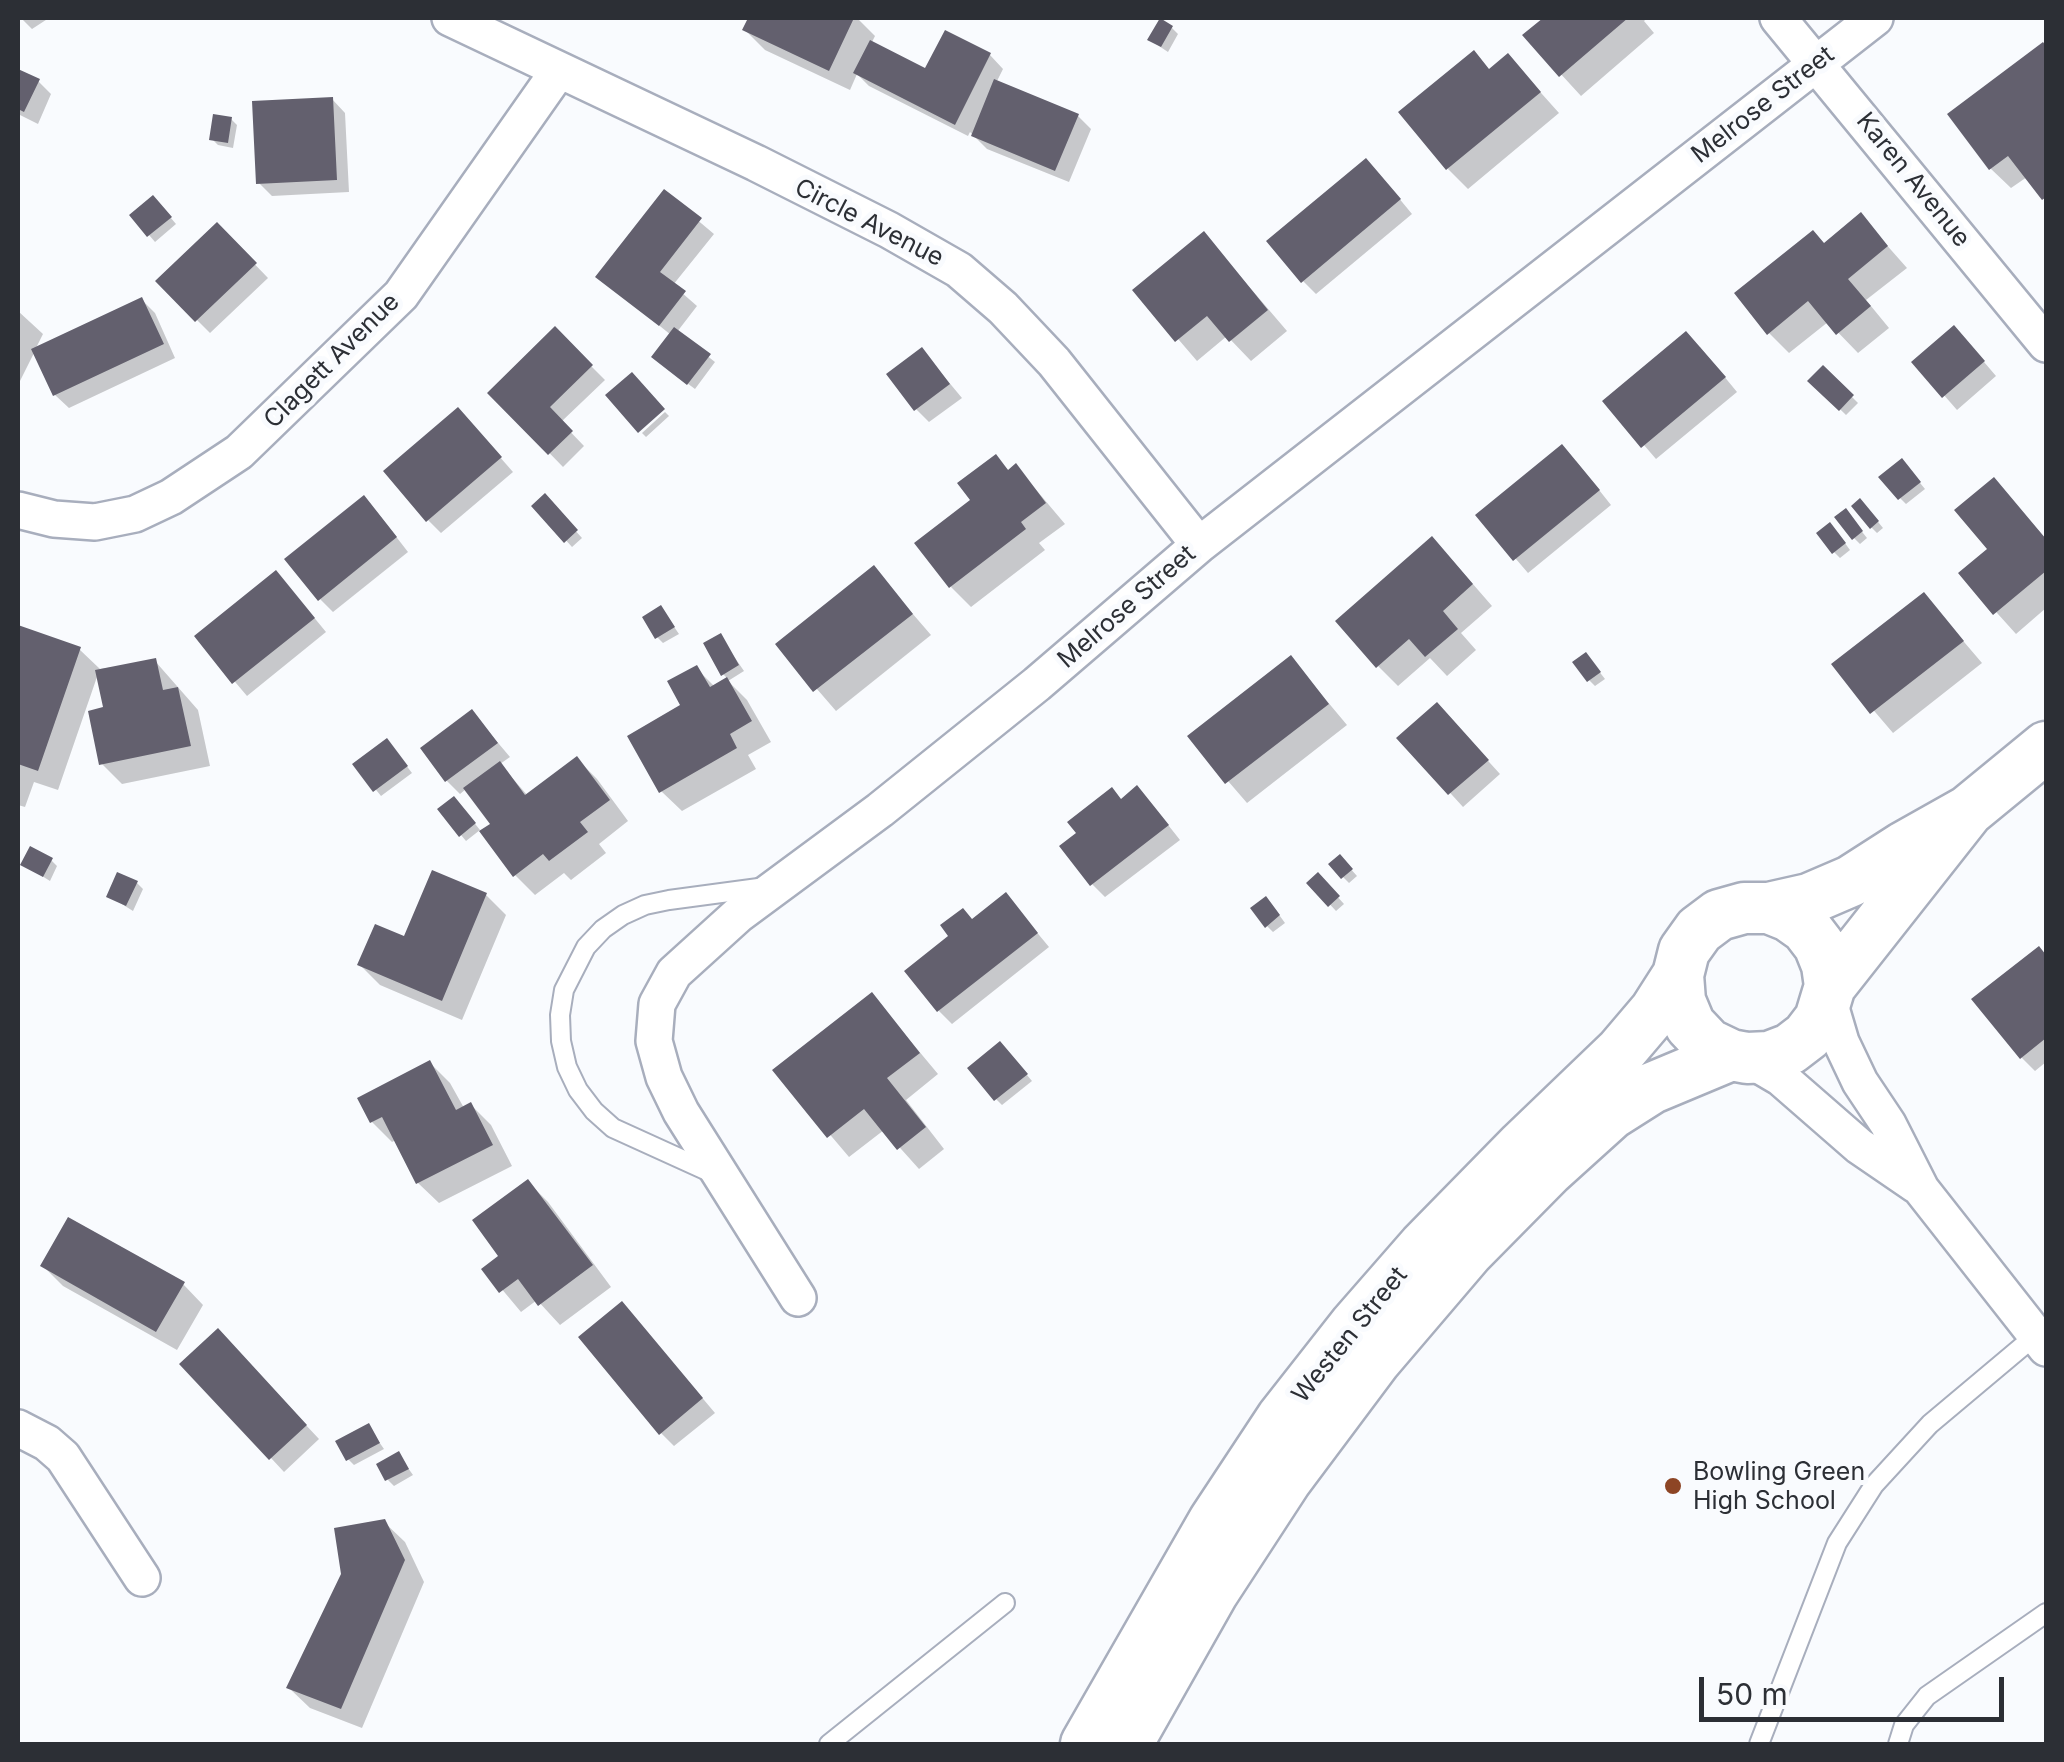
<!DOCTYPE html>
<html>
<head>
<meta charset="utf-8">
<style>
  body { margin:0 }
  #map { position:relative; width:2064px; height:1762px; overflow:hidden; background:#f9fbfe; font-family:Inter,sans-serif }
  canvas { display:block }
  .frame { position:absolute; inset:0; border:20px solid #2c2f35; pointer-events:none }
  .scale { position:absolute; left:1699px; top:1677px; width:305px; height:45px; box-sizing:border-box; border:5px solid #2c2f35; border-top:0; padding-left:12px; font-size:30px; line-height:35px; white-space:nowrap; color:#2c2f35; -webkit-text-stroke:8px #f9fbfe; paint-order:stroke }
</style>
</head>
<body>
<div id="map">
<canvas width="2064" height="1762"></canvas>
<div class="frame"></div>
<div class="scale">50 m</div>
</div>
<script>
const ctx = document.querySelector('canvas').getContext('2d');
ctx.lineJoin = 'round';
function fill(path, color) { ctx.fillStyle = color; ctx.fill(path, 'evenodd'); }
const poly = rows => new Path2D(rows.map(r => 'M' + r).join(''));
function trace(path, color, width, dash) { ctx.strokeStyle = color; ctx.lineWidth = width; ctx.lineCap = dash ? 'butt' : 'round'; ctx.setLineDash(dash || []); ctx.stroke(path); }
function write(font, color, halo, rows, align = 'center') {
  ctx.font = font + ' Inter,sans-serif'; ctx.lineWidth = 10; ctx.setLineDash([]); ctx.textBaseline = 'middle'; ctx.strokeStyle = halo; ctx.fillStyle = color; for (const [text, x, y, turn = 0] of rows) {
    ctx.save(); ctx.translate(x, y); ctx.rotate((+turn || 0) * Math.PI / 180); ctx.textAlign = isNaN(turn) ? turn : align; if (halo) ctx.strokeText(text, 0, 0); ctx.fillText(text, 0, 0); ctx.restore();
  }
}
fill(poly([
  [21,18,49,18,32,29],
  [746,18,857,18,875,36,871,44,926,71,990,55,1003,69,996,83,1078,116,1091,129,1069,182,987,149,970,132,968,136,869,86,857,74,850,90,765,50,745,30,749,21],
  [1547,18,1647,18,1644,21,1654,33,1581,96,1526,36],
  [1172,28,1178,34,1168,52,1150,40],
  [2043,45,2046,48,2046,202,2027,177,2011,188,1990,168],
  [1508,56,1559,113,1468,189,1448,169,1490,70],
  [18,71,38,81,51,94,38,124,18,114],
  [332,99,345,113,349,192,272,196,259,183],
  [231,119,237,125,233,148,218,145,212,139],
  [1379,174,1412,214,1316,294,1303,281],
  [664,192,714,234,673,285,697,306,677,332,715,362,695,389,660,363,671,335,599,277],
  [159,204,176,224,155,242,132,215],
  [1861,216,1907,268,1866,300,1889,328,1858,353,1828,322,1789,353,1769,333,1825,245],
  [217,225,268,278,210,333,158,281],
  [1204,234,1287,331,1251,361,1227,336,1197,361,1136,290],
  [142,300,155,313,175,358,69,408,55,395,35,351,18,385,18,311,43,334,35,350],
  [555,330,605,380,561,422,584,446,563,467,491,393],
  [1967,342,1996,376,1957,410,1915,362],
  [1700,347,1737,392,1656,459,1606,401],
  [922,350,962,398,929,422,916,409],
  [1823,368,1858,403,1846,415,1811,381],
  [665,412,669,416,646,437,642,433],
  [471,424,513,472,441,533,428,520],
  [996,457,1010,472,1016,466,1065,524,1039,543,1045,550,971,607,951,587,973,501],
  [1576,461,1611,505,1528,573,1479,516],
  [1907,467,1925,489,1906,504,1900,498],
  [1994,480,2046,539,2046,608,2016,634,1961,573,1990,549],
  [545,497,582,538,572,547,535,506],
  [1866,507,1883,528,1877,533,1871,527],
  [377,512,408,552,333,612,320,599],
  [1851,518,1867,538,1860,544,1854,538],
  [1836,531,1850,550,1840,558,1834,552],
  [1452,560,1492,606,1461,633,1476,650,1447,676,1430,658,1398,686,1378,666],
  [874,569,931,635,836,711,778,644],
  [289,587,326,632,247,696,197,637],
  [1924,595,1982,663,1893,733,1835,665],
  [661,608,679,634,663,643,657,637],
  [18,628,79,649,100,669,155,661,198,710,210,766,122,784,102,764,106,709,98,674,58,790,34,782,25,807,18,805],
  [720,636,744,671,728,681,747,700,771,742,748,755,756,769,682,811,661,791,696,668,715,687,728,679,723,674],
  [1291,658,1347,725,1247,803,1190,737],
  [1591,661,1605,679,1595,686,1589,680],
  [472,712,510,757,500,764,528,796,577,759,597,779,628,821,599,844,606,853,571,880,564,873,535,895,515,875,493,825,466,789,460,794,447,781,424,748],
  [1450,719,1500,774,1463,807,1400,738],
  [392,747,412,773,381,796,356,765],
  [1122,801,1150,802,1180,840,1105,897,1092,884],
  [460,805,480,830,466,841,461,835],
  [1340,857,1357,876,1349,883,1331,865],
  [51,860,57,866,50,881,23,864],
  [1318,875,1344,904,1336,911,1310,883],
  [137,883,143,889,133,911,109,896],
  [486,895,506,915,462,1020,380,985,360,965],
  [1006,895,1049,947,952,1024,939,1011,952,936],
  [1272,905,1285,923,1273,932,1267,926],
  [2038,949,2046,957,2046,1062,2035,1071,2022,1058],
  [872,995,938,1074,906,1100,944,1149,919,1169,884,1130,849,1157,776,1071],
  [1006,1050,1032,1081,1002,1105,996,1099],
  [430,1063,450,1083,464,1108,471,1105,491,1125,512,1166,439,1203,418,1183,396,1140,392,1142,372,1122],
  [528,1182,548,1202,611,1287,560,1325,537,1300,521,1312,485,1269,502,1256],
  [43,1266,183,1284,203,1305,177,1350,63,1286],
  [635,1318,715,1413,674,1446,661,1433],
  [231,1345,319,1439,284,1472,271,1458],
  [368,1426,384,1449,354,1465,348,1459],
  [398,1454,413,1475,394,1486,388,1480],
  [384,1522,405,1542,424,1582,362,1728,310,1708,289,1688]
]), '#0003');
fill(poly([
  [748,18,854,18,829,71,742,30],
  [1160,18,1173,26,1161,47,1147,40],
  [1543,18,1628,18,1559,77,1522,35],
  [945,30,991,53,955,125,853,73,870,40,925,68],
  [2043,42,2046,46,2046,197,2042,200,2008,156,1989,170,1947,114],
  [1474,50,1489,69,1508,53,1541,92,1446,170,1398,112],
  [18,69,40,79,24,112,18,109],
  [994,79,1079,114,1055,171,971,136],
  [333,97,337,180,256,184,252,101],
  [213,114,232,117,228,143,209,140],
  [1366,158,1401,199,1301,283,1266,241],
  [664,189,702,218,660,272,686,291,659,326,595,277],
  [153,195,172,217,147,237,129,215],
  [1861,212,1888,246,1848,279,1871,306,1836,335,1808,301,1767,335,1734,293,1813,230,1824,243],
  [217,222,257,263,195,322,155,281],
  [1204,231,1268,310,1229,342,1207,316,1175,342,1132,290],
  [142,297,164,344,53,396,31,349],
  [1954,325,1985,361,1942,398,1911,362],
  [555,326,593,365,550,407,573,431,548,455,487,393],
  [674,327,711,354,687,385,651,357],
  [1686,331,1726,377,1641,448,1602,401],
  [922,347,950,384,914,411,886,374],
  [1823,365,1854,395,1839,411,1807,381],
  [632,372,665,409,638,433,605,395],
  [458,407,502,457,426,522,383,471],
  [1562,444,1600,490,1513,561,1475,515],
  [996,454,1008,470,1016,463,1046,503,1021,522,1026,529,949,588,914,543,970,500,957,483],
  [1902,458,1921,482,1898,500,1878,477],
  [1994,477,2046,539,2046,571,1993,615,1958,573,1987,549,1954,510],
  [545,493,578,530,564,543,531,506],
  [364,495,397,537,318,601,284,559],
  [1860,498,1879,521,1870,529,1851,506],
  [1846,508,1863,531,1852,540,1834,517],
  [1830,522,1846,543,1832,554,1816,533],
  [1432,536,1473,584,1443,611,1458,629,1425,657,1409,639,1376,668,1335,621],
  [874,565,913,614,813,692,775,644],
  [276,570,315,618,232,684,194,636],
  [1924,592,1964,641,1870,714,1831,664],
  [661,605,675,627,655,639,642,617],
  [18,625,81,647,38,771,18,764],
  [721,633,739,665,721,676,703,643],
  [1586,652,1601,672,1587,682,1572,662],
  [1291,655,1329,704,1225,784,1187,736],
  [156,658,163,690,178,687,191,746,99,765,88,711,103,707,95,670],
  [697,665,710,687,727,677,752,721,730,734,737,748,659,793,627,736,680,705,667,681],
  [1437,702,1489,760,1448,795,1396,738],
  [472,709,498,743,445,782,420,748],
  [387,738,408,766,373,792,352,764],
  [577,756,610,800,580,822,588,832,549,861,543,854,513,877,479,831,490,824,463,788,500,761,525,795],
  [1137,785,1169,825,1090,886,1059,846,1076,833,1067,822,1112,787,1121,799],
  [454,796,476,823,459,837,437,809],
  [30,846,53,858,43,877,20,865],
  [1340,854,1353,869,1341,879,1328,864],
  [432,870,487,893,442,1001,357,965,375,924,404,936],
  [117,872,138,881,126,906,106,897],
  [1318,872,1340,896,1328,907,1306,883],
  [1006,892,1038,933,937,1012,904,971,948,936,940,925,963,908,972,919],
  [1266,896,1280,915,1265,928,1250,908],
  [2039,946,2046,955,2046,1038,2020,1059,1971,999],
  [872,992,920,1053,887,1078,926,1127,897,1150,864,1109,827,1138,772,1070],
  [1000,1041,1028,1074,994,1101,967,1068],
  [430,1060,456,1110,471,1102,493,1145,416,1184,382,1117,370,1123,357,1098],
  [528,1179,593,1265,538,1306,518,1279,499,1293,481,1269,498,1256,472,1220],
  [68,1217,185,1282,156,1332,40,1266],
  [622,1301,703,1398,659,1435,578,1337],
  [218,1328,307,1425,269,1460,179,1364],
  [369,1423,380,1443,346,1461,335,1441],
  [399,1451,409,1469,385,1481,376,1464],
  [385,1519,405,1560,341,1709,286,1688,341,1574,334,1528]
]), '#63606e');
const lane = poly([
  [712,1173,613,1128,594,1111,578,1090,567,1067,561,1041,560,1015,564,990,586,947,603,929,623,915,645,905,669,900,766,887],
  [829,1744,1005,1603],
  [1759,1744,1837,1543,1874,1485,1930,1424,2036,1335],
  [1898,1744,1904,1725,1927,1696,2046,1613]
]);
const street = poly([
  [450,18,756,163,889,230,959,270,1003,308,1054,362,1199,545],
  [1778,18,2046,344],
  [18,510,54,519,95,522,135,514,171,497,239,452,401,295,559,70],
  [1828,998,1841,1042,1860,1082,1888,1124,1921,1189,2046,1348],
  [1747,1058,1781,1078,1859,1146,1916,1185],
  [798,1298,681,1112,664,1077,654,1041,657,1004,674,973,738,915,880,810,1037,684,1199,545,1875,18],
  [18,1428,47,1443,63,1457,142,1578]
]);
const secondary = poly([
  [1769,908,1809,899,1851,881,1904,847,1968,811,2046,747],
  [1830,986,1827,965,1819,945,1806,928,1789,916,1769,908,1744,908,1719,915,1699,930,1684,951,1678,975,1680,1001,1690,1025,1708,1044,1731,1055,1747,1058,1769,1057,1790,1049,1807,1036,1820,1019,1830,986,1968,811],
  [1086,1744,1214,1521,1282,1418,1355,1325,1424,1246,1522,1146,1621,1051,1655,1011,1678,975],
  [1127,1744,1213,1592,1286,1480,1375,1361,1468,1252,1549,1170,1611,1114,1652,1088,1731,1055]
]);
trace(lane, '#a8aebd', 22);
trace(street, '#a8aebd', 40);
trace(secondary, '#a8aebd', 55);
trace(lane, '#fff', 18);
trace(street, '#fff', 35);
trace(secondary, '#fff', 50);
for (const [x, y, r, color] of [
  [1673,1486,10,"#8d4525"]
]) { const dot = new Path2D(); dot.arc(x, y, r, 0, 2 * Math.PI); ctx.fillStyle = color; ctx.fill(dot); trace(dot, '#f9fbfe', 4); }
write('25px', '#2c2f35', '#f9fbfe', [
  ["Melrose Street",1763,105,-38],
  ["Karen Avenue",1913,180,51],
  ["Circle Avenue",869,223,27],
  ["Clagett Avenue",332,361,-45],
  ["Melrose Street",1127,607,-41],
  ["Westen Street",1350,1335,-51]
]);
write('25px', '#2c2f35', '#f9fbfe', [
  ["Bowling Green",1693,1472],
  ["High School",1693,1501]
], 'left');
</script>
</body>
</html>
